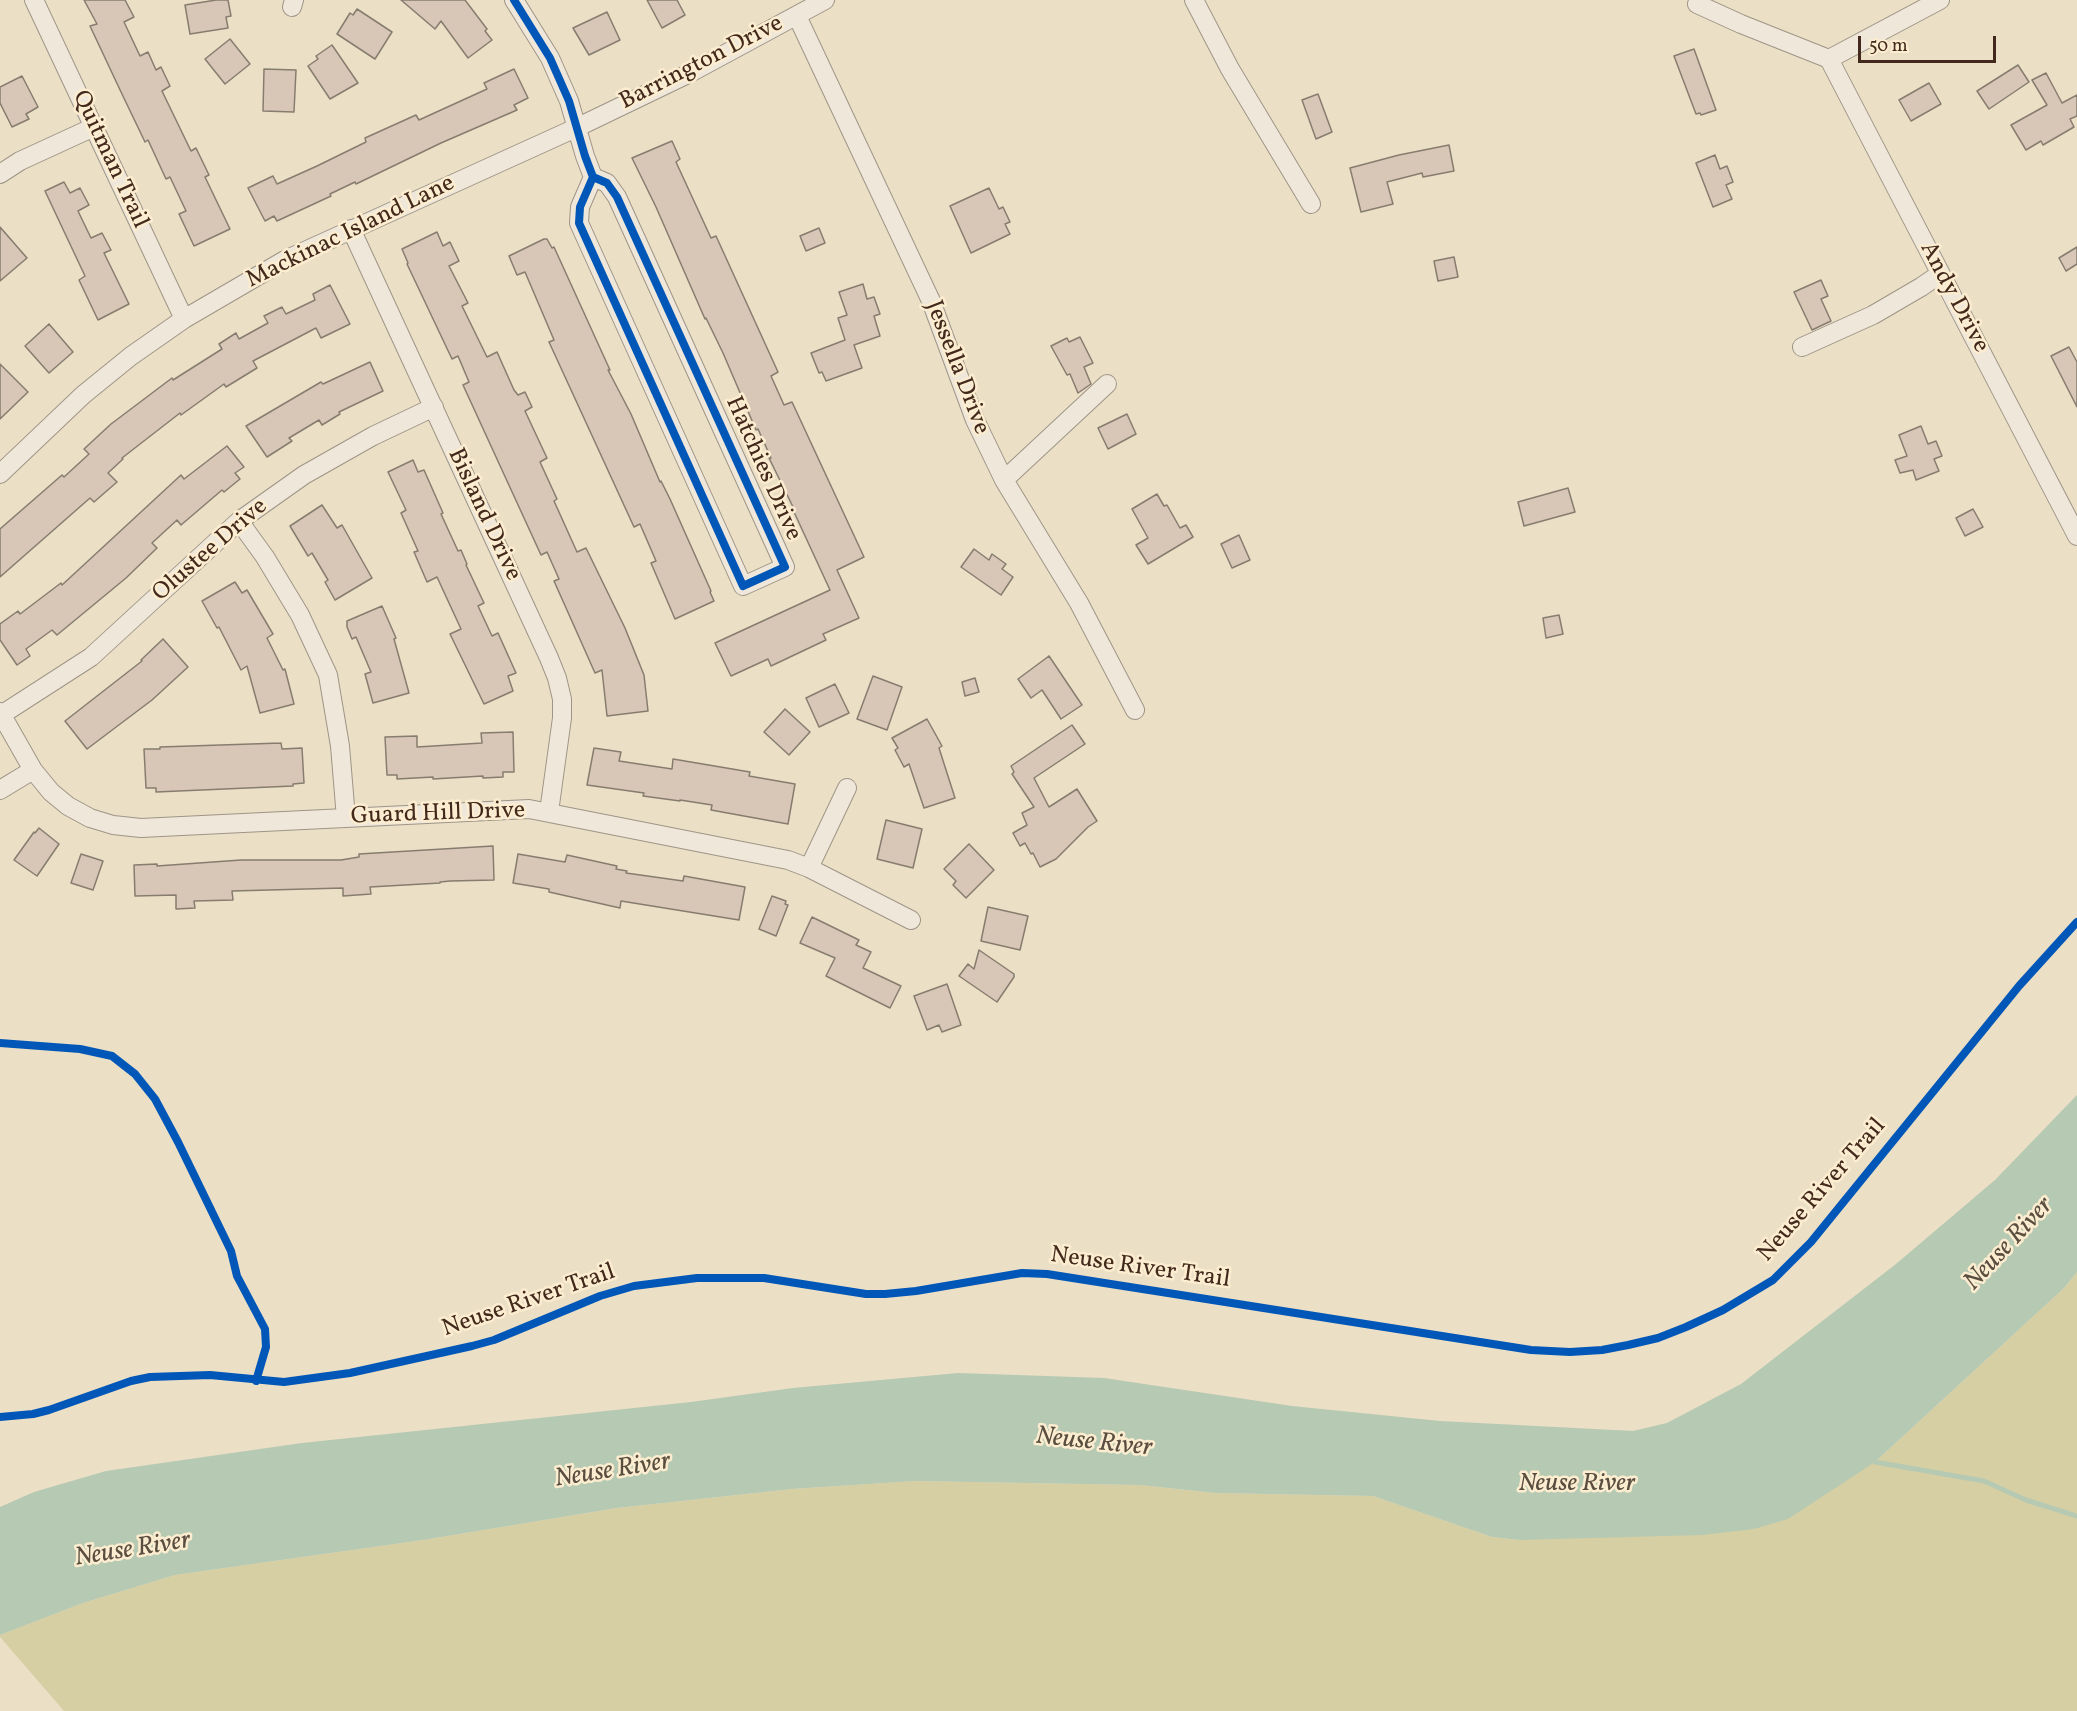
<!DOCTYPE html>
<html>
<head>
<meta charset="utf-8">
<style>
  body { margin:0 }
  #map { position:relative; width:2077px; height:1711px; overflow:hidden; background:#ebdfc6; font-family:Vollkorn,serif }
  canvas { display:block }
  .scale { position:absolute; left:1858px; top:36px; width:138px; height:27px; box-sizing:border-box; border:3px solid #42291c; border-top:0; padding-left:8px; font-size:18px; line-height:21px; white-space:nowrap; color:#42291c; -webkit-text-stroke:4px #fcedd0; paint-order:stroke }
</style>
</head>
<body>
<div id="map">
<canvas width="2077" height="1711"></canvas>
<div class="scale">50 m</div>
</div>
<script>
const ctx = document.querySelector('canvas').getContext('2d');
ctx.lineJoin = 'round';
function fill(path, color) { ctx.fillStyle = color; ctx.fill(path, 'evenodd'); }
const poly = rows => new Path2D(rows.map(r => 'M' + r).join(''));
function trace(path, color, width, dash) { ctx.strokeStyle = color; ctx.lineWidth = width; ctx.lineCap = dash ? 'butt' : 'round'; ctx.setLineDash(dash || []); ctx.stroke(path); }
function write(font, color, halo, rows, align = 'center') {
  ctx.font = font + ' Vollkorn,serif'; ctx.lineWidth = 5; ctx.setLineDash([]); ctx.textBaseline = 'middle'; ctx.strokeStyle = halo; ctx.fillStyle = color; for (const [text, x, y, turn = 0] of rows) {
    ctx.save(); ctx.translate(x, y); ctx.rotate((+turn || 0) * Math.PI / 180); ctx.textAlign = isNaN(turn) ? turn : align; if (halo) ctx.strokeText(text, 0, 0); ctx.fillText(text, 0, 0); ctx.restore();
  }
}
fill(poly([
  [2077,1272,2077,1711,64,1711,0,1637,0,1635,83,1603,175,1575,423,1540,617,1508,792,1489,915,1481,1140,1485,1215,1493,1373,1496,1492,1537,1519,1540,1875,1462,2064,1288]
]), '#d7cfa4');
fill(poly([
  [2077,1095,2077,1272,2064,1288,1875,1462,1788,1519,1754,1529,1703,1535,1519,1540,1492,1537,1373,1496,1215,1493,1140,1485,915,1481,792,1489,617,1508,423,1540,175,1575,83,1603,0,1635,0,1507,34,1492,106,1471,302,1443,691,1402,793,1388,958,1373,1104,1378,1292,1406,1440,1421,1633,1431,1667,1423,1741,1384,1896,1264,1995,1180]
]), '#b6c9b2');
trace(poly([
  [1874,1455,1875,1462,1984,1481,2026,1500,2077,1516]
]), '#b6c9b2', 5);
const building = poly([
  [84,0,125,0,134,17,124,22,140,56,148,52,156,70,161,67,170,86,162,91,191,151,196,148,209,175,205,177,230,229,194,246,179,214,186,211,170,177,166,179,148,140,145,142,121,92,90,26,97,24,84,0],
  [216,0,228,0,231,16,226,17,228,28,190,34,185,5,216,0],
  [401,0,465,0,487,29,485,31,492,40,468,58,441,21,435,29,401,0],
  [647,0,677,0,685,15,662,28,647,0],
  [357,9,392,32,375,59,337,34,350,13,353,15,357,9],
  [607,12,620,40,589,55,573,28,607,12],
  [230,39,250,64,225,84,205,59,230,39],
  [332,45,358,83,330,99,308,66,318,59,316,56,332,45],
  [1694,49,1716,110,1701,115,1700,113,1696,114,1674,56,1694,49],
  [2018,65,2029,82,1989,109,1977,91,2018,65],
  [264,69,296,70,294,112,263,111,264,69],
  [514,69,528,98,514,105,517,110,441,143,356,184,355,182,330,194,331,196,277,221,274,216,265,221,248,188,273,176,277,184,317,166,366,142,365,138,416,115,419,120,487,89,484,83,514,69],
  [2046,73,2062,103,2077,95,2077,116,2070,119,2074,127,2043,145,2041,141,2026,150,2011,125,2047,105,2032,80,2046,73],
  [22,76,38,107,26,114,29,119,12,127,0,103,0,87,22,76],
  [1929,83,1941,104,1911,121,1899,100,1929,83],
  [1318,94,1332,132,1316,139,1302,100,1318,94],
  [672,141,680,159,676,162,711,238,716,236,778,372,771,376,784,405,792,402,864,557,837,570,859,618,823,634,826,640,771,666,768,659,731,676,715,643,830,590,794,512,795,511,769,458,771,458,758,429,756,430,723,353,706,318,705,319,656,207,632,158,672,141],
  [1449,145,1454,171,1423,177,1422,173,1387,182,1393,204,1361,212,1350,168,1399,155,1449,145],
  [1715,155,1720,169,1727,166,1733,182,1726,185,1732,199,1713,207,1696,163,1715,155],
  [64,182,70,193,80,188,89,205,78,211,91,238,102,233,111,250,104,253,129,304,98,320,79,280,85,276,45,191,64,182],
  [989,188,999,209,1003,207,1010,222,1005,224,1010,234,971,253,950,206,989,188],
  [0,227,27,258,0,281,0,227],
  [819,228,825,243,806,251,800,236,819,228],
  [437,232,443,246,450,242,459,261,449,266,468,303,462,306,487,357,497,352,514,390,518,395,525,392,532,407,525,411,547,458,540,462,557,499,554,501,577,552,586,548,625,628,644,675,648,711,607,716,602,670,595,673,554,581,559,579,547,552,541,555,463,385,469,382,458,356,452,359,407,264,408,263,402,249,437,232],
  [544,239,547,239,552,248,554,247,610,370,608,370,631,414,660,482,661,481,670,499,711,591,710,592,714,601,675,619,651,563,656,561,640,524,634,527,549,342,554,340,525,272,517,275,509,256,544,239],
  [2077,247,2077,264,2066,271,2059,258,2077,247],
  [1454,257,1458,277,1438,281,1434,261,1454,257],
  [1821,280,1828,296,1821,299,1831,321,1812,330,1794,292,1821,280],
  [863,284,867,299,874,297,880,314,874,316,880,336,854,345,862,368,826,381,822,372,819,373,811,353,845,340,838,318,847,315,839,292,863,284],
  [330,285,350,324,321,338,316,328,253,361,257,368,226,387,224,384,181,415,180,413,122,458,123,459,108,473,117,482,94,502,90,498,0,577,0,529,62,475,64,477,89,454,84,449,111,424,172,378,173,380,222,349,219,344,236,333,239,339,268,323,264,316,282,307,286,314,315,300,313,294,330,285],
  [49,324,73,352,49,373,25,346,49,324],
  [1080,337,1093,363,1084,367,1091,384,1078,393,1070,374,1067,375,1051,346,1067,338,1069,342,1080,337],
  [2069,347,2077,362,2077,407,2051,356,2069,347],
  [370,362,383,391,339,412,340,414,322,425,319,420,289,438,292,441,267,457,246,426,321,382,323,384,370,362],
  [0,364,28,392,0,419,0,364],
  [1127,414,1136,434,1108,449,1098,428,1127,414],
  [1921,426,1928,444,1936,441,1942,456,1934,459,1939,471,1916,480,1913,470,1900,473,1895,460,1907,456,1899,435,1921,426],
  [227,446,244,467,235,473,240,479,224,492,222,490,181,525,177,520,152,543,157,548,126,578,57,635,52,630,26,649,30,656,17,665,0,640,0,624,18,611,20,614,61,583,62,585,181,475,184,479,227,446],
  [413,460,418,472,424,470,443,513,441,514,458,551,461,550,467,564,466,565,484,603,478,606,492,636,498,633,516,673,508,676,513,691,484,704,450,634,461,629,437,577,427,582,414,552,418,551,401,513,406,510,388,472,413,460],
  [1568,488,1575,512,1524,526,1518,502,1568,488],
  [1157,494,1164,506,1167,505,1180,528,1186,525,1193,537,1148,564,1136,545,1148,538,1132,509,1157,494],
  [322,505,337,528,342,525,372,578,335,600,325,582,328,580,312,553,308,556,290,526,322,505],
  [1973,509,1983,527,1965,536,1956,518,1973,509],
  [1239,535,1250,560,1232,568,1221,544,1239,535],
  [974,549,989,560,992,554,1006,564,1002,569,1013,577,1001,595,961,567,974,549],
  [235,582,242,593,247,590,273,634,267,638,283,670,285,669,294,704,260,713,247,666,241,670,219,627,217,628,202,601,235,582],
  [382,606,396,638,394,639,409,693,373,703,365,674,371,672,356,637,352,639,347,627,347,621,382,606],
  [1559,615,1563,634,1546,638,1543,618,1559,615],
  [163,639,188,667,152,700,87,749,65,721,142,661,141,660,163,639],
  [1049,656,1082,705,1061,719,1042,690,1031,698,1018,679,1049,656],
  [873,676,902,687,887,730,857,719,873,676],
  [975,678,979,692,965,696,962,682,975,678],
  [835,684,849,713,819,727,806,698,835,684],
  [785,709,810,732,789,755,764,732,785,709],
  [927,719,942,746,939,748,955,798,924,808,909,764,904,767,895,750,898,748,892,738,927,719],
  [1072,725,1085,744,1034,778,1049,807,1077,789,1097,821,1088,827,1056,859,1040,867,1033,853,1031,854,1025,843,1020,846,1013,833,1027,825,1022,813,1034,807,1012,774,1014,772,1011,766,1072,725],
  [513,732,514,772,503,772,503,777,483,778,483,776,433,779,433,777,397,779,397,775,387,775,385,737,417,736,417,747,482,743,481,733,513,732],
  [281,743,282,749,302,748,304,783,293,784,293,786,156,792,156,788,146,788,144,749,160,749,160,747,281,743],
  [594,748,621,752,619,761,672,769,673,759,750,772,749,776,795,784,788,824,711,810,712,805,680,800,680,801,643,796,644,793,587,785,594,748],
  [886,820,922,829,913,868,877,859,886,820],
  [39,828,59,844,37,876,14,860,34,832,35,833,39,828],
  [969,844,994,870,966,898,953,885,956,881,944,869,969,844],
  [493,846,494,880,450,881,440,882,440,883,370,887,371,894,343,896,343,888,232,891,233,900,194,901,195,908,176,909,176,895,135,896,134,865,157,864,157,866,241,860,341,860,359,857,359,854,493,846],
  [81,854,103,861,93,890,71,883,81,854],
  [518,854,565,862,567,855,617,866,616,869,627,871,626,873,683,881,684,876,745,887,739,920,621,901,620,908,549,892,549,889,513,883,518,854],
  [772,896,786,901,785,904,788,905,776,936,759,929,772,896],
  [988,907,1028,916,1020,950,981,941,988,907],
  [812,917,859,940,856,945,871,952,863,968,901,986,890,1008,826,976,835,958,800,943,812,917],
  [979,950,1014,974,1014,977,997,1002,959,976,968,964,974,969,979,950],
  [947,984,961,1025,942,1032,939,1025,927,1030,914,996,947,984]
]);
fill(building, '#d8c6b7');
trace(building, '#877d6f', 1.5);
const minor = poly([
  [34,0,184,319],
  [514,0,550,58,569,101,585,156,593,177,607,183,617,197,785,567,743,586,579,223,580,207,593,177],
  [1194,0,1230,69,1311,204],
  [1697,4,1741,24,1829,59],
  [292,7,294,0],
  [797,16,931,301,975,420,1004,480,1079,603,1135,710],
  [1829,59,2077,536],
  [1829,59,1940,0],
  [0,174,20,161,94,127],
  [351,229,549,658,557,678,562,699,562,718,549,812],
  [1802,347,1873,315,1921,287,1940,274],
  [0,474,83,395,131,356,184,319,285,260,578,127,688,74,825,0],
  [1004,480,1107,384],
  [239,521,265,557,300,615,328,675,340,746,346,818],
  [0,712,33,770,51,792,68,806,90,818,113,825,141,828,529,809,788,860,809,868,911,920],
  [1,715,91,657,239,521,304,475,373,436,434,407],
  [0,790,33,770],
  [809,868,847,788]
]);
trace(minor, '#9f9586', 20);
trace(minor, '#eee7da', 18);
trace(poly([
  [514,0,550,58,569,101,585,156,593,177,607,183,617,197,785,567,743,586,579,223,580,207,593,177],
  [0,1043,80,1049,112,1056,135,1074,155,1099,178,1142,231,1251,237,1276,265,1329,266,1347,256,1381],
  [0,1417,33,1414,49,1410,131,1381,150,1377,210,1375,284,1382,350,1373,472,1346,494,1340,600,1296,634,1286,697,1278,764,1278,866,1294,885,1294,916,1291,1022,1273,1047,1274,1531,1350,1570,1352,1602,1350,1628,1345,1658,1338,1686,1327,1723,1310,1773,1280,1811,1242,2019,986,2077,922]
]), '#0057b8', 8);
write('24px', '#42291c', '#fcedd0', [
  ["Barrington Drive",702,64,-27],
  ["Quitman Trail",109,160,65],
  ["Mackinac Island Lane",351,233,-26],
  ["Andy Drive",1953,298,62],
  ["Jessella Drive",956,368,69],
  ["Hatchies Drive",762,469,66],
  ["Bisland Drive",483,515,65],
  ["Olustee Drive",211,551,-41],
  ["Guard Hill Drive",438,815,-2],
  ["Neuse River Trail",1823,1191,-49],
  ["Neuse River Trail",1140,1269,8],
  ["Neuse River Trail",529,1302,-19]
]);
write('italic 26px', '#594e3f', '#fcedd0', [
  ["Neuse River",2010,1245,-47],
  ["Neuse River",1094,1444,6],
  ["Neuse River",613,1472,-9],
  ["Neuse River",1577,1485],
  ["Neuse River",133,1551,-9]
]);
</script>
</body>
</html>
